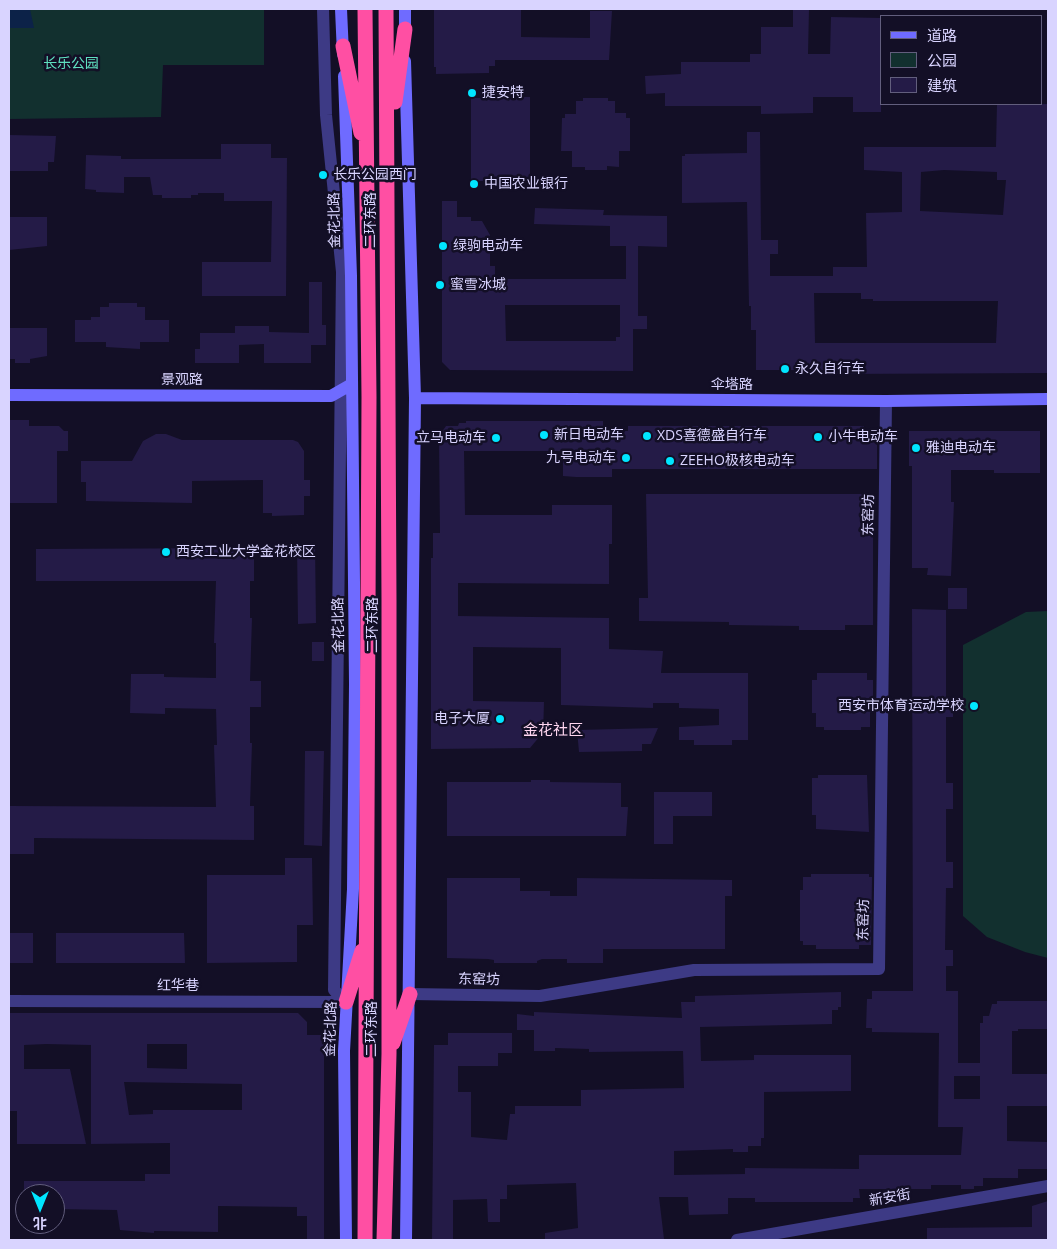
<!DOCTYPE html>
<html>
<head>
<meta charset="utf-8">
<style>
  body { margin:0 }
  #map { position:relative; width:1057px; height:1249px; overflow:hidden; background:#130f26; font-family:"Open Sans","Noto Sans SC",sans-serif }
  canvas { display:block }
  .frame { position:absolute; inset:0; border:10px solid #d9d4ff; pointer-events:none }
  .legend { position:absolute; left:880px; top:15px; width:162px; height:90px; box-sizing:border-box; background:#130f26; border:1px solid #625e7d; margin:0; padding:6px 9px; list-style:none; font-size:15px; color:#d9d4ff }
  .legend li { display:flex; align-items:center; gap:10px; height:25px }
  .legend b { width:25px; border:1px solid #625e7d }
  .north { position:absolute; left:15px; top:1184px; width:50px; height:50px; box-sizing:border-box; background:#130f26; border:1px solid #625e7d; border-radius:50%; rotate:180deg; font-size:14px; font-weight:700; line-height:20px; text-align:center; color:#d9d4ff }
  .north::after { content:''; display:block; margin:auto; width:18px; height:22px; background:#00e5ff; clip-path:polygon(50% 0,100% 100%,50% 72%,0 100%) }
</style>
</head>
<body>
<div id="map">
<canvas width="1057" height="1249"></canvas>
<div class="frame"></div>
<ul class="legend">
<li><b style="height:6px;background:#6f6bff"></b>道路</li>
<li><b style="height:14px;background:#12302f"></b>公园</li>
<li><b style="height:14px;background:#241b47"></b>建筑</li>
</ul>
<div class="north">北</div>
</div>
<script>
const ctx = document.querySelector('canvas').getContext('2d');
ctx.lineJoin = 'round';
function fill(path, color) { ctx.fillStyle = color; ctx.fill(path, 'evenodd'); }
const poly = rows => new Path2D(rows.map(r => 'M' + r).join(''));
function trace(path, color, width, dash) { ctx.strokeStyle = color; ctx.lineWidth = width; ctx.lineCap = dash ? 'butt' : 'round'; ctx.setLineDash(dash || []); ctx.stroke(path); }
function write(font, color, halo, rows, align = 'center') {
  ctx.font = font + ' "Open Sans","Noto Sans SC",sans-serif'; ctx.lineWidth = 5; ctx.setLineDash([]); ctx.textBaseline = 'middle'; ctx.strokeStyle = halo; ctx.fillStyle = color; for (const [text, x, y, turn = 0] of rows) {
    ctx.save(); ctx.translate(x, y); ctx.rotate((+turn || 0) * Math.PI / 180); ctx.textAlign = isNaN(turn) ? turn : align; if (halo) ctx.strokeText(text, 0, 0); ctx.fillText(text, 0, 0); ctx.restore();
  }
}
fill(poly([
  [9,9,264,9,264,65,163,65,161,117,9,119],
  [1048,611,1048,958,1025,952,987,937,963,916,963,645,1026,612]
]), '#12302f');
fill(poly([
  [9,9,30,9,34,28,9,28]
]), '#0c2248');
fill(poly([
  [434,9,521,10,521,37,590,38,590,11,612,11,609,60,495,60,495,66,489,66,489,73,436,74,436,67,434,67],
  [793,9,809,9,808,54,830,54,831,17,881,18,881,112,853,112,853,97,813,97,813,113,761,114,761,106,665,106,665,93,646,94,645,76,681,74,681,62,750,62,750,54,761,54,761,27,793,27],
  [485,92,503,92,503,97,530,97,530,181,471,181,471,98,485,98],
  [583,98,608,98,608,101,615,101,615,113,626,113,626,118,630,118,630,151,619,151,619,167,607,166,607,170,585,170,585,167,572,167,572,151,561,151,562,118,565,118,565,114,576,114,576,101,583,101],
  [997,104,1048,104,1048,373,835,374,835,370,756,370,756,330,751,330,751,306,749,306,747,202,682,203,682,156,685,156,685,154,747,153,747,132,760,132,761,240,778,240,778,254,770,254,770,276,833,276,833,267,867,267,866,213,902,212,902,172,864,170,864,147,996,147],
  [944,170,997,172,997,180,1006,180,1003,215,920,211,921,172],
  [814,293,861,293,861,299,873,299,873,301,998,301,996,343,815,343],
  [9,135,56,136,54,162,48,162,48,171,9,171],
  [221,144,271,144,271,158,287,158,286,296,202,296,202,262,271,262,272,201,224,201,224,193,198,193,198,195,191,195,191,198,162,198,162,195,153,195,150,177,124,177,124,193,96,192,96,190,85,189,86,155,121,156,121,159,221,159],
  [442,201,457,201,457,217,471,217,471,221,482,221,490,235,490,266,495,266,495,279,626,279,626,246,610,246,610,226,534,224,535,208,604,210,603,215,667,216,667,247,638,246,638,316,647,316,647,329,633,329,633,371,450,370,442,362],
  [505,305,620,305,620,337,616,337,616,341,506,341],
  [9,217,47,217,47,246,9,250],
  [309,282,322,282,322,325,326,325,326,345,311,345,311,363,264,363,264,344,239,345,239,363,195,363,195,349,200,349,200,333,235,333,235,326,269,326,269,332,309,333],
  [109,303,137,303,137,307,145,307,145,320,169,320,169,342,140,342,140,349,106,347,106,342,75,342,75,320,91,320,91,317,100,317,100,307,109,307],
  [9,328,47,328,47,356,30,359,30,363,15,363,15,359,9,359],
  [9,420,29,420,29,426,59,426,64,431,68,431,68,451,57,451,57,503,9,503],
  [466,421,603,421,603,431,628,431,628,426,864,426,864,431,877,431,877,469,612,469,612,477,576,477,563,476,563,451,464,451,465,515,552,515,552,505,612,505,612,544,609,544,609,584,458,583,458,616,609,618,609,649,663,651,661,673,748,673,748,740,732,740,732,745,694,745,694,740,679,740,679,727,719,725,719,709,679,708,679,703,653,703,653,708,561,705,561,648,473,647,473,701,544,702,543,736,540,736,530,748,431,749,431,558,433,558,433,533,440,533,439,436,446,426,458,426,459,423,466,423],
  [909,431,1040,431,1040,473,994,473,994,470,951,470,951,502,954,502,951,576,927,575,928,568,912,568,912,466,909,466],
  [156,434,166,434,182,440,293,440,298,442,304,451,304,480,310,480,310,496,304,496,304,515,272,516,272,513,263,513,263,480,192,481,192,503,86,501,86,482,81,482,81,461,132,461,143,441],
  [646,494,873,494,873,625,845,625,845,630,799,630,799,626,729,625,729,622,639,621,639,598,648,598],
  [297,544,315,544,316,623,298,624],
  [254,548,254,581,250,581,250,618,252,618,250,681,261,681,261,707,250,707,250,743,252,743,250,806,254,806,254,840,34,838,34,854,9,854,9,806,216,807,214,745,217,745,216,709,165,708,165,714,130,713,131,674,164,674,164,677,216,678,216,643,214,643,216,581,36,581,36,549],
  [948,588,967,588,967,609,948,609],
  [912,609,946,610,946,703,953,703,953,717,946,717,946,783,953,783,953,809,946,809,946,862,953,862,953,888,946,888,945,950,953,950,953,966,946,966,946,991,958,991,958,1063,980,1063,980,1023,983,1023,983,1016,989,1016,992,1004,997,1004,997,1001,1048,1001,1048,1029,1018,1029,1018,1031,1012,1031,1012,1074,1048,1074,1048,1106,1007,1106,1007,1141,1048,1142,1048,1169,1018,1169,1018,1178,983,1178,983,1186,974,1186,974,1189,961,1189,961,1185,931,1185,931,1189,859,1189,860,1198,853,1198,853,1202,755,1202,755,1198,728,1198,728,1214,689,1215,688,1197,659,1197,664,1239,654,1240,545,1240,545,1233,578,1228,576,1183,507,1185,507,1199,500,1199,500,1222,488,1222,487,1199,453,1200,453,1240,432,1240,434,1045,448,1045,448,1033,512,1033,512,1053,498,1053,498,1066,458,1066,458,1092,471,1092,471,1137,507,1140,510,1114,515,1114,515,1106,581,1106,581,1090,684,1088,683,1051,589,1052,589,1049,555,1048,555,1051,534,1051,534,1030,517,1030,517,1014,534,1016,534,1012,682,1018,681,1002,695,1002,695,996,841,992,841,1007,838,1007,838,1010,832,1010,832,1024,700,1027,701,1061,754,1060,754,1055,851,1055,851,1091,764,1092,764,1138,761,1138,761,1146,748,1146,748,1152,733,1152,733,1149,674,1151,674,1175,745,1174,745,1168,859,1169,859,1155,961,1155,963,1127,938,1127,939,1033,872,1032,872,1028,866,1028,867,999,872,999,872,991,913,991],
  [954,1076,980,1076,980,1099,954,1099],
  [312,642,324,642,324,661,312,661],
  [817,673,867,673,867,680,873,680,873,713,870,713,870,727,861,727,861,730,824,730,824,727,816,727,816,713,812,713,812,680,817,680],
  [658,728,651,744,642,744,642,751,579,752,577,730],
  [305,751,324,751,322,846,304,845],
  [818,775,867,775,869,832,816,829,816,815,812,815,812,778,818,778],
  [531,780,550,780,550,782,621,783,621,807,628,807,626,836,447,836,447,782,531,782],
  [654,792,712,792,712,816,673,816,673,844,654,844],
  [285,858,312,858,313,925,297,925,297,962,207,963,207,875,285,875],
  [811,874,869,874,869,877,872,877,871,945,859,945,859,949,816,949,816,945,803,945,803,941,800,941,800,890,803,890,803,877,811,877],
  [447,878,520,878,520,891,550,891,550,896,577,896,577,878,732,880,732,896,725,896,725,949,603,949,603,963,567,963,567,959,542,959,537,961,537,963,494,963,494,960,488,959,447,958],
  [9,933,33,933,33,963,9,963],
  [56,933,184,933,185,963,56,963],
  [9,1013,298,1013,307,1022,307,1035,324,1035,324,1240,307,1240,307,1216,297,1216,297,1207,218,1206,218,1232,154,1231,154,1233,120,1230,117,1210,55,1209,55,1194,24,1194,24,1181,145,1181,145,1174,170,1174,170,1143,91,1144,91,1045,46,1044,24,1045,24,1069,70,1069,86,1144,17,1144,17,1111,9,1111],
  [147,1044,187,1044,187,1069,147,1068],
  [124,1082,242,1084,242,1110,153,1110,153,1114,129,1115],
  [1048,1201,1048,1240,927,1240,927,1228,1032,1227,1032,1206]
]), '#241b47');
trace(poly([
  [323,9,326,115,342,272,334,990,346,1002],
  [410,994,540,996,694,970,879,969,886,401],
  [9,1001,346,1002],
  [737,1240,1048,1186]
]), '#3d3a85', 12);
trace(poly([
  [341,9,343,54],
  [405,9,405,39],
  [405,61,415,398,406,1240],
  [344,76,351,276,355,684,353,889,344,1051,346,1240],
  [9,395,331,396,352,384],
  [415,398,886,401,1048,399]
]), '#6f6bff', 12);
trace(poly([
  [343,46,361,133],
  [395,102,405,29],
  [346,1002,362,951],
  [393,1043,410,994],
  [365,1240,369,397,365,9],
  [384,1240,389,1054,389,600,386,9]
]), '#ff4fa3', 15);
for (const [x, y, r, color] of [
  [472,93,5,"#00e5ff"],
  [323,175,5,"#00e5ff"],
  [474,184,5,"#00e5ff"],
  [443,246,5,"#00e5ff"],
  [440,285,5,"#00e5ff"],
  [785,369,5,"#00e5ff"],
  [544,435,5,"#00e5ff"],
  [647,436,5,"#00e5ff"],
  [818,437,5,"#00e5ff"],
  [496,438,5,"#00e5ff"],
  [916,448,5,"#00e5ff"],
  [626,458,5,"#00e5ff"],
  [670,461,5,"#00e5ff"],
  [166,552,5,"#00e5ff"],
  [974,706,5,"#00e5ff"],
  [500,719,5,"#00e5ff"]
]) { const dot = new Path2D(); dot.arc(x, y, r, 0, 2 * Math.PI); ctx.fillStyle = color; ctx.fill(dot); trace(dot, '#130f26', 2); }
write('14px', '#5fe0c0', '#130f26', [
  ["长乐公园",71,64]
]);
write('14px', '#d9d4ff', '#130f26', [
  ["捷安特",482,93],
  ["长乐公园西门",333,175],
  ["中国农业银行",484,184],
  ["绿驹电动车",453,246],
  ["蜜雪冰城",450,285],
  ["永久自行车",795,369],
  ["新日电动车",554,435],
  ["XDS喜德盛自行车",657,436],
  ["小牛电动车",828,437],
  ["立马电动车",486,438,"right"],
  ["雅迪电动车",926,448],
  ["九号电动车",616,458,"right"],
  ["ZEEHO极核电动车",680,461],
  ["西安工业大学金花校区",176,552],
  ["西安市体育运动学校",964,706,"right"],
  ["电子大厦",490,719,"right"]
], 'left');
write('14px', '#d9d4ff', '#130f26', [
  ["金花北路",335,220,-91],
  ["二环东路",371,220,-90],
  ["景观路",182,380],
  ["伞塔路",732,385],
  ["东窑坊",869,515,-89],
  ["金花北路",339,625,-91],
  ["二环东路",373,625,-90],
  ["东窑坊",864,920,-89],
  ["东窑坊",479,980,1],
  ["红华巷",178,986],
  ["金花北路",331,1029,-88],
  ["二环东路",372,1029,-90],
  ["新安街",890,1198,-10]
]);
write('15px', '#ffd6f0', '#130f26', [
  ["金花社区",553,731]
]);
</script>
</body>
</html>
